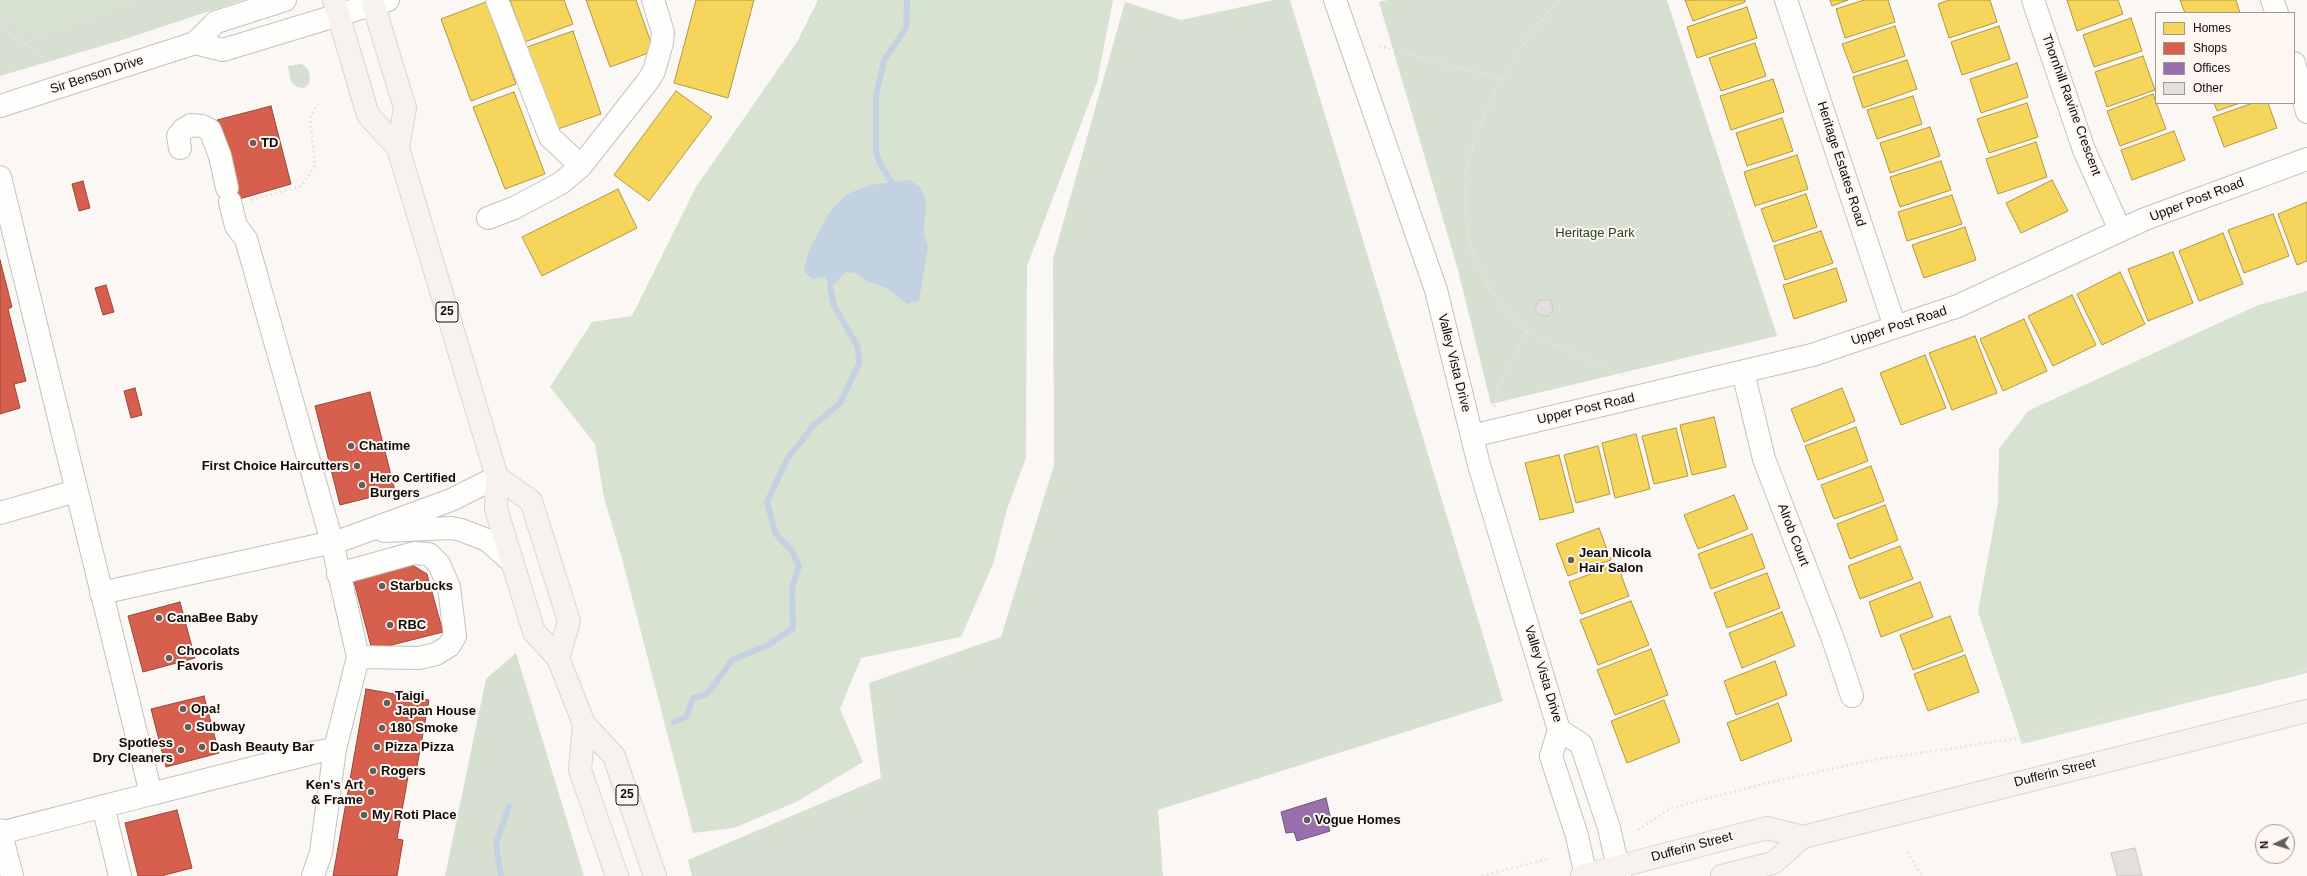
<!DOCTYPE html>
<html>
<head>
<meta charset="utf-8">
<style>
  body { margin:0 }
  #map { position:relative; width:2307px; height:876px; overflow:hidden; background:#fbf7f4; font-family:Arial,sans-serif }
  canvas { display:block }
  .legend { position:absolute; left:2155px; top:12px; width:140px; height:92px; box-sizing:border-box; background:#fef6f1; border:1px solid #9e9894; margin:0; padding:5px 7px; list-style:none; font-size:12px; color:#0f0b09 }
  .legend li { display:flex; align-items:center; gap:8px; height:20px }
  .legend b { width:20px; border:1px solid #9e9894 }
  .north { position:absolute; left:2255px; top:824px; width:40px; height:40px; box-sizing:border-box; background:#fef6f1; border:1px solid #9e9894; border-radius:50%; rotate:266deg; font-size:11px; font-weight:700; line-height:16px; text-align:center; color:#0f0b09 }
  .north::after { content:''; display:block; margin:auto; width:14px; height:18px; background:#625e5b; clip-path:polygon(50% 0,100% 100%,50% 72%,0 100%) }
</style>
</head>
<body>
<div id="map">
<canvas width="2307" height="876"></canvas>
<ul class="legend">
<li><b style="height:11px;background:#f6d55c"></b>Homes</li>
<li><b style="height:11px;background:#d6604d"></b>Shops</li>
<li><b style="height:11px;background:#9970ab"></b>Offices</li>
<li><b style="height:11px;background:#e2dfdc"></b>Other</li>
</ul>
<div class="north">N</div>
</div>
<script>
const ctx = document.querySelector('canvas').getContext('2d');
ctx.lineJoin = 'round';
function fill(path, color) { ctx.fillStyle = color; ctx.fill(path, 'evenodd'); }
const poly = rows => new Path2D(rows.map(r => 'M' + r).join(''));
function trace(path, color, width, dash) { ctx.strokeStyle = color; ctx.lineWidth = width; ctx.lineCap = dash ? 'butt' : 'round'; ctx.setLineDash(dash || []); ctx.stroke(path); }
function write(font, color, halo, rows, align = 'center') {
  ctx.font = font + ' Arial,sans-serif'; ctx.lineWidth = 4; ctx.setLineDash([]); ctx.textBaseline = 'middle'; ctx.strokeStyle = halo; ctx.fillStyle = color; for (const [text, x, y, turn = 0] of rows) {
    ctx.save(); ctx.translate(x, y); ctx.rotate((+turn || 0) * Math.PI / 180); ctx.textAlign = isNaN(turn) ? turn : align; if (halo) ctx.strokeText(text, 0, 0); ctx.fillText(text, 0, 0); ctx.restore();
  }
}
fill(poly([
  [0,0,243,0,122,40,0,76],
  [1274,0,1290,0,1503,701,1158,810,1163,876,692,876,688,860,881,778,869,683,1001,637,1054,465,1053,259,1125,2,1181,20],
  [1388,0,1667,0,1777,336,1491,404,1458,270,1379,2],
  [302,64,308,69,310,77,309,84,304,88,297,87,291,82,288,66],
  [516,653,584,876,445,876,486,679]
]), '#d7dfd1');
fill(poly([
  [0,0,137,0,40,37,11,24,0,15],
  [818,0,1113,0,1097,82,1027,266,1026,458,1007,509,993,564,961,637,861,658,840,709,863,762,796,802,734,828,693,833,621,555,604,498,595,444,550,387,592,322,632,316,696,187,797,42],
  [2307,291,2307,673,2022,744,1978,612,1998,503,1999,449,2028,411,2256,306]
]), '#d8e2d1');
fill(poly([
  [910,180,921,188,926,200,924,232,928,248,919,301,907,304,887,288,869,282,855,273,846,272,830,288,825,277,812,279,804,271,808,252,829,213,847,194,870,185]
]), '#c2d2e2');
const homes = poly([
  [510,0,564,0,573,24,525,42,510,0],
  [586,0,636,0,654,51,610,67,586,0],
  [696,0,754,0,728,98,674,83,696,0],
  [1685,0,1745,0,1745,2,1693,21,1685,0],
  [1830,0,1848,0,1832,6,1830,0],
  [1864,0,1888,0,1895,22,1845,38,1836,9,1864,0],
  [1949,0,1990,0,1997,22,1949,38,1938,4,1949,0],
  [2067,0,2118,0,2123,14,2077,31,2067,0],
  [2180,0,2236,0,2240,13,2185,13,2180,0],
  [486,2,516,84,471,101,441,19,486,2],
  [1747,7,1757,38,1697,58,1687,27,1747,7],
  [2131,18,2142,51,2094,67,2083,35,2131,18],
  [1895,26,1905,56,1853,73,1842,44,1895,26],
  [1999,26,2010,59,1962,75,1951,42,1999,26],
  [573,31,601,114,555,130,527,47,573,31],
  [1755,43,1766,76,1721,91,1709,58,1755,43],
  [2143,56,2155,90,2107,107,2095,72,2143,56],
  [1907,60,1917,89,1863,108,1853,77,1907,60],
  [2017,63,2028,97,1981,113,1970,79,2017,63],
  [1773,79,1784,112,1731,130,1720,96,1773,79],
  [676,91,712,117,649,201,614,175,676,91],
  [514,92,545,174,505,189,473,107,514,92],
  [2153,94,2166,129,2120,146,2107,111,2153,94],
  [1913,96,1922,124,1877,139,1867,110,1913,96],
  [2027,103,2038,137,1989,153,1977,119,2027,103],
  [2214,103,2240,103,2217,111,2214,103],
  [2253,103,2268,103,2277,128,2224,147,2213,117,2253,103],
  [1782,118,1793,151,1747,166,1736,133,1782,118],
  [1930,127,1940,156,1890,173,1880,143,1930,127],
  [2174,131,2185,160,2132,180,2121,150,2174,131],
  [2036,142,2047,177,1998,194,1986,159,2036,142],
  [1797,155,1808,189,1755,206,1744,172,1797,155],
  [1941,161,1951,190,1900,207,1890,177,1941,161],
  [2052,180,2068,211,2021,233,2006,203,2052,180],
  [618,189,637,228,542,276,522,237,618,189],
  [1806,194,1817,227,1773,242,1761,209,1806,194],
  [1952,195,1962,224,1907,241,1898,212,1952,195],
  [2307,202,2307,261,2297,265,2278,214,2307,202],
  [2273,214,2289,256,2244,273,2228,230,2273,214],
  [1965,227,1976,260,1924,278,1912,245,1965,227],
  [1821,231,1833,263,1785,280,1774,246,1821,231],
  [2223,233,2243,284,2199,301,2179,251,2223,233],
  [2173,252,2193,303,2148,321,2128,269,2173,252],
  [1836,268,1847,301,1794,319,1783,285,1836,268],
  [2120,272,2145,324,2102,345,2077,294,2120,272],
  [2072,295,2096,345,2053,366,2028,316,2072,295],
  [2024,319,2047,371,2003,391,1980,339,2024,319],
  [1975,336,1997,393,1952,410,1929,353,1975,336],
  [1925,355,1946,408,1901,425,1880,373,1925,355],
  [1842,388,1855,421,1804,442,1791,409,1842,388],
  [1714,417,1726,467,1692,475,1680,425,1714,417],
  [1856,427,1868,461,1818,480,1805,446,1856,427],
  [1676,428,1688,476,1654,484,1642,436,1676,428],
  [1636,434,1650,489,1615,498,1602,443,1636,434],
  [1598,446,1610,494,1576,503,1564,455,1598,446],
  [1559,455,1574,512,1540,520,1525,463,1559,455],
  [1871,466,1884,501,1834,519,1821,485,1871,466],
  [1734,495,1748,529,1698,549,1684,515,1734,495],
  [1885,505,1898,540,1850,559,1837,524,1885,505],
  [1599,528,1611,560,1568,576,1556,544,1599,528],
  [1752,534,1765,568,1711,589,1698,554,1752,534],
  [1900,546,1913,579,1860,599,1848,566,1900,546],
  [1617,564,1629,596,1581,614,1569,582,1617,564],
  [1767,573,1780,608,1727,628,1714,593,1767,573],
  [1920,582,1933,617,1881,637,1869,602,1920,582],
  [1631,601,1649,645,1598,665,1580,620,1631,601],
  [1782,612,1795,646,1742,668,1729,633,1782,612],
  [1950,616,1963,651,1913,670,1900,635,1950,616],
  [1651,649,1668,695,1615,715,1597,670,1651,649],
  [1965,655,1979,692,1928,711,1914,674,1965,655],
  [1775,661,1787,695,1736,715,1724,681,1775,661],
  [1664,700,1680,742,1627,763,1611,721,1664,700],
  [1778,703,1792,741,1741,761,1727,723,1778,703]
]);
fill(homes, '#f6d55c');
trace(homes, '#b19843', 1);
const shops = poly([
  [271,106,291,184,222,204,219,190,234,186,217,120,271,106],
  [83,181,90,208,79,211,72,184,83,181],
  [0,260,12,307,8,309,26,381,14,384,20,408,0,414,0,260],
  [106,285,114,312,103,315,95,288,106,285],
  [135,388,142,415,131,418,124,391,135,388],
  [370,392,395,491,340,505,315,406,370,392],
  [409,563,427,574,443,632,372,650,353,578,409,563],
  [180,602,195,658,143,672,128,616,180,602],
  [366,689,429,700,416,772,409,771,397,839,403,840,397,876,333,876,366,689],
  [204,696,219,753,166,767,151,709,204,696],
  [177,810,192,868,161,876,138,876,125,823,177,810]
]);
fill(shops, '#d6604d');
trace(shops, '#9a4639', 1);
const offices = poly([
  [1326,798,1331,820,1327,821,1330,831,1297,841,1294,832,1286,833,1281,812,1326,798]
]);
fill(offices, '#9970ab');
trace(offices, '#70527a', 1);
trace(poly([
  [892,183,880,163,876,151,876,95,884,60,906,28,907,0],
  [674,722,686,717,693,698,705,695,712,688,732,660,768,645,793,628,792,587,799,566,792,551,775,533,767,502,787,459,813,426,840,403,859,363,858,347,834,306,830,288],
  [501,876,496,844,509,806]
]), '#c2d2e2', 6);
const building = poly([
  [1539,300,1551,300,1553,311,1548,316,1538,315,1535,309,1539,300],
  [2135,848,2142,876,2117,876,2111,853,2135,848]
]);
fill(building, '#e2dfdc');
trace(building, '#ccc9c5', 1);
const minor = poly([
  [497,0,550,137,581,166],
  [1335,0,1436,290,1479,465,1559,730,1551,756,1577,836,1586,876],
  [1786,0,1895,327],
  [2033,0,2084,150,2120,230],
  [2272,0,2277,13],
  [195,43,223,50,388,0],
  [2294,63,2307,112],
  [0,106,195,43,216,22,285,0],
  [180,148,178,136,184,129,191,125,202,126,210,130,220,156,227,188],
  [0,177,151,794,0,833],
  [488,218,514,208,561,183,581,166,648,81,654,71,662,43,663,32,653,0],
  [1743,372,1764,459,1833,639,1852,696],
  [1472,436,1812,355,1958,306,2145,219,2307,159],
  [0,513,76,491],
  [384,531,451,528,461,530,487,540,512,562],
  [338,574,414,553,429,554,439,564,449,587,455,636,449,646,436,654,419,658,358,657],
  [101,593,342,540,451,500,497,477],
  [1559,730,1581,744,1609,828,1620,876],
  [151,794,316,752,335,749,358,657,332,542,246,239,236,226,230,202],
  [103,806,120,876],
  [0,830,12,876],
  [313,876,321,852,335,749]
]);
const major = poly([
  [334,0,368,115,398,148,497,477,496,509,534,632,558,658,584,724,614,756,655,876],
  [372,0,405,108,398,148],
  [497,477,531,501,569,621,558,658],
  [584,724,580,770,617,876],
  [1582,876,1767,828,1803,837],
  [1722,876,1773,863,1803,837,2307,711]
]);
trace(minor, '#c5c1be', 24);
trace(major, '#d7d5d3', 24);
trace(poly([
  [1559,0,1531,33,1501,79,1475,137,1466,175,1465,206,1468,234,1473,253,1491,291,1527,332,1624,376],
  [0,27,45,59],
  [1379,46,1501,79],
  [251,200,302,186,315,165,310,118,318,104],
  [1494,407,1498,388,1527,332],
  [1638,830,1671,808,1771,782,1873,760,2026,737,2307,669],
  [1907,852,1922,876],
  [1482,876,1547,859]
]), '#e4e3e1', 2.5, [2, 3]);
trace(minor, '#fefefd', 22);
trace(major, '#f8f2ee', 22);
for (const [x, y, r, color] of [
  [253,143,4,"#625e5b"],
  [351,446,4,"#625e5b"],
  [357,466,4,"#625e5b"],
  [362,485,4,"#625e5b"],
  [1571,560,4,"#625e5b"],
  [382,586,4,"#625e5b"],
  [159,618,4,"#625e5b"],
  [390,625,4,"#625e5b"],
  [169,658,4,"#625e5b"],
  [387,703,4,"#625e5b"],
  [183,709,4,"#625e5b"],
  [188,727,4,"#625e5b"],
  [382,728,4,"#625e5b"],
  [202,747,4,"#625e5b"],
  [377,747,4,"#625e5b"],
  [181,750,4,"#625e5b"],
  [373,771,4,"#625e5b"],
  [371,792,4,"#625e5b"],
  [364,815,4,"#625e5b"],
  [1307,820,4,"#625e5b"]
]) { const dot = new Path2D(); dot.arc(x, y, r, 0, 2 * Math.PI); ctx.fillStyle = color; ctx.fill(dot); trace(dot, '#fef6f1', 1.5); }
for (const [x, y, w] of [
  [447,312,22],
  [627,795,22]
]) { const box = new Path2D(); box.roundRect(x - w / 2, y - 10, w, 20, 3); ctx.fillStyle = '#fef6f1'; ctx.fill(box); trace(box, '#0f0b09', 1); }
write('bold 12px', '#0f0b09', null, [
  ["25",447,312],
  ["25",627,795]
]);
write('13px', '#0f0b09', '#fef6f1', [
  ["Sir Benson Drive",97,75,-18],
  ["Thornhill Ravine Crescent",2071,105,70],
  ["Heritage Estates Road",1841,164,72],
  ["Upper Post Road",2197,200,-21],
  ["Upper Post Road",1899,326,-18],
  ["Valley Vista Drive",1454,363,76],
  ["Upper Post Road",1586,409,-13],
  ["Alrob Court",1793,535,69],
  ["Valley Vista Drive",1543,674,73],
  ["Dufferin Street",2055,773,-14],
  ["Dufferin Street",1692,847,-15]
]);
write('bold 13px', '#0f0b09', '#fef6f1', [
  ["TD",261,143],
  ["Chatime",359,446],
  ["First Choice Haircutters",349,466,"right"],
  ["Hero Certified",370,478],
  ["Burgers",370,493],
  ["Jean Nicola",1579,553],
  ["Hair Salon",1579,568],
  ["Starbucks",390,586],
  ["CanaBee Baby",167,618],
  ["RBC",398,625],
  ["Chocolats",177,651],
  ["Favoris",177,666],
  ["Taigi",395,696],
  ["Japan House",395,711],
  ["Opa!",191,709],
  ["Subway",196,727],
  ["180 Smoke",390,728],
  ["Spotless",173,743,"right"],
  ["Dry Cleaners",173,758,"right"],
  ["Dash Beauty Bar",210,747],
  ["Pizza Pizza",385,747],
  ["Rogers",381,771],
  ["Ken's Art",363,785,"right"],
  ["& Frame",363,800,"right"],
  ["My Roti Place",372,815],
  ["Vogue Homes",1315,820]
], 'left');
write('13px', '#28461f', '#fef6f1', [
  ["Heritage Park",1595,233]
]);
</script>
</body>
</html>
